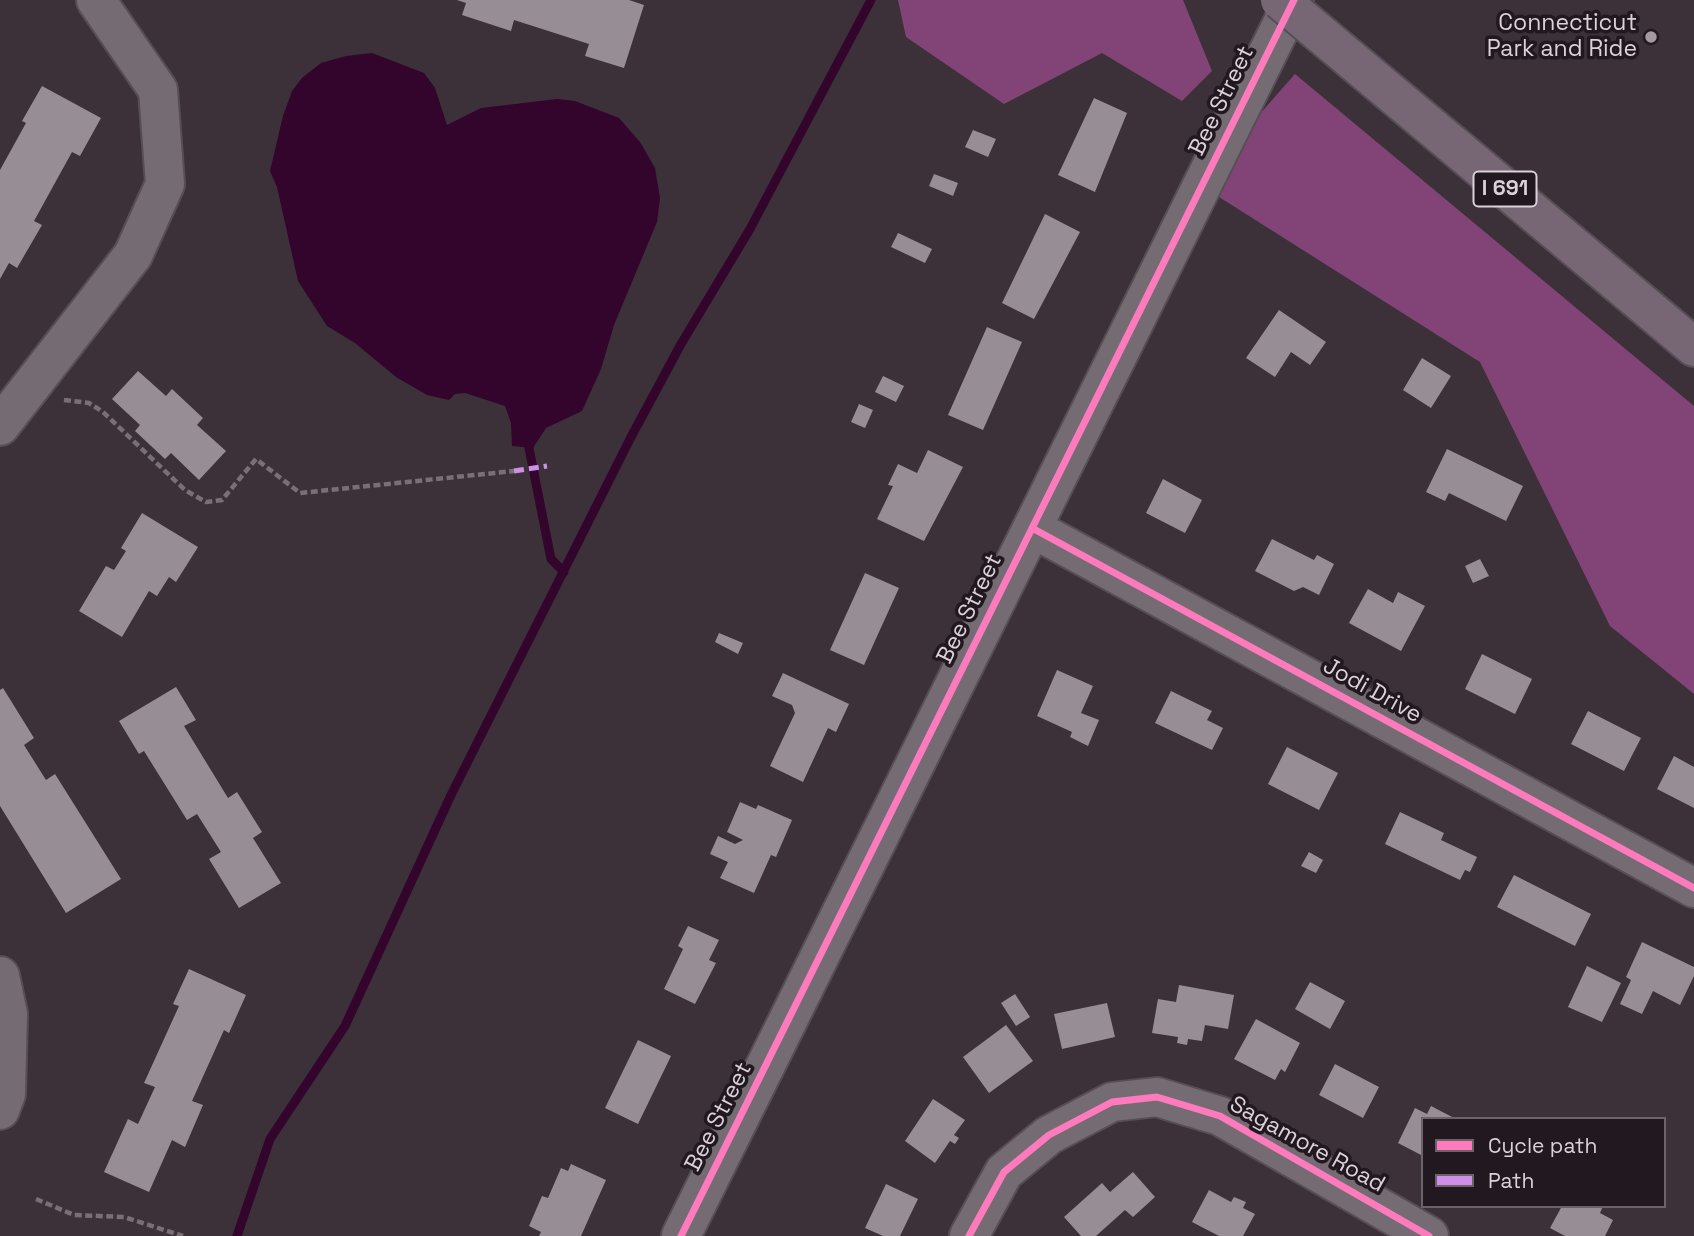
<!DOCTYPE html>
<html>
<head>
<meta charset="utf-8">
<style>
  body { margin:0 }
  #map { position:relative; width:1694px; height:1236px; overflow:hidden; background:#3c3139; font-family:"Space Grotesk",sans-serif }
  canvas { display:block }
  .legend { position:absolute; left:1421px; top:1117px; width:245px; height:91px; box-sizing:border-box; background:#21191f; border:2px solid #6c6269; margin:0; padding:9px 12px; list-style:none; font-size:21px; color:#dcd0d9 }
  .legend li { display:flex; align-items:center; gap:14px; height:35px }
  .legend b { width:35px; border:2px solid #6c6269 }
</style>
</head>
<body>
<div id="map">
<canvas width="1694" height="1236"></canvas>
<ul class="legend">
<li><b style="height:9px;background:#fd7abc"></b>Cycle path</li>
<li><b style="height:9px;background:#ce8fe9"></b>Path</li>
</ul>
</div>
<script>
const ctx = document.querySelector('canvas').getContext('2d');
ctx.lineJoin = 'round';
function fill(path, color) { ctx.fillStyle = color; ctx.fill(path, 'evenodd'); }
const poly = rows => new Path2D(rows.map(r => 'M' + r).join(''));
function trace(path, color, width, dash) { ctx.strokeStyle = color; ctx.lineWidth = width; ctx.lineCap = dash ? 'butt' : 'round'; ctx.setLineDash(dash || []); ctx.stroke(path); }
function write(font, color, halo, rows, align = 'center') {
  ctx.font = font + ' "Space Grotesk",sans-serif'; ctx.lineWidth = 7; ctx.setLineDash([]); ctx.textBaseline = 'middle'; ctx.strokeStyle = halo; ctx.fillStyle = color; for (const [text, x, y, turn = 0] of rows) {
    ctx.save(); ctx.translate(x, y); ctx.rotate((+turn || 0) * Math.PI / 180); ctx.textAlign = isNaN(turn) ? turn : align; if (halo) ctx.strokeText(text, 0, 0); ctx.fillText(text, 0, 0); ctx.restore();
  }
}
fill(poly([
  [898,0,1183,0,1212,71,1182,101,1102,53,1004,104,906,37],
  [1295,74,1694,406,1694,694,1610,626,1480,362,1219,197,1258,116]
]), '#824476');
fill(poly([
  [372,53,424,73,435,88,447,125,481,108,557,99,575,101,619,118,640,142,655,168,660,198,657,222,614,325,601,369,582,411,546,428,533,448,512,446,511,423,505,406,465,393,455,394,449,400,427,395,396,377,355,343,327,326,298,281,277,187,270,171,283,116,292,91,302,78,321,63,346,56]
]), '#33042c');
trace(poly([
  [529,448,551,559,564,572],
  [237,1236,270,1139,345,1026,451,795,631,437,681,344,750,229,871,0]
]), '#33042c', 9);
fill(poly([
  [457,0,629,0,644,5,624,68,585,56,589,44,514,20,511,31,462,15,466,3],
  [42,86,101,118,80,156,72,152,34,221,42,225,17,268,9,263,0,279,0,170,26,123,22,121],
  [1094,98,1127,113,1095,192,1058,175],
  [973,130,996,139,988,157,965,147],
  [934,174,958,183,953,196,929,186],
  [1045,214,1080,232,1034,319,1002,303],
  [898,233,932,249,925,263,891,247],
  [1279,310,1326,342,1310,365,1291,352,1275,377,1246,358],
  [987,327,1022,342,983,430,948,415],
  [1422,358,1451,376,1431,408,1403,390],
  [138,371,166,396,172,389,203,418,197,425,226,451,199,480,171,453,165,459,135,431,140,425,112,399],
  [883,376,904,386,896,402,875,392],
  [859,404,873,410,865,428,851,422],
  [1447,449,1523,486,1506,521,1449,493,1445,501,1426,492],
  [928,450,963,467,924,541,877,519,893,486,888,485,898,464,917,473],
  [1163,479,1202,500,1185,533,1146,513],
  [142,513,198,547,176,582,169,577,157,596,149,591,122,637,79,611,106,566,114,570,126,551,121,548],
  [1272,539,1314,560,1317,555,1334,564,1319,595,1303,587,1294,591,1255,571],
  [1480,559,1489,576,1473,583,1465,566],
  [865,573,899,588,864,665,830,650],
  [1368,589,1393,603,1398,592,1425,606,1401,651,1349,623],
  [719,633,743,643,738,654,715,642],
  [1482,654,1532,679,1515,714,1465,689],
  [1057,670,1093,686,1081,713,1099,720,1088,746,1070,737,1072,732,1037,716],
  [783,673,849,704,836,732,828,728,803,782,770,766,795,713,792,705,772,696],
  [176,687,196,720,184,726,228,798,237,792,262,832,253,838,281,883,239,908,209,859,221,852,197,814,187,820,144,751,139,754,119,721],
  [3,688,34,738,24,745,46,780,55,774,121,879,66,913,0,806,0,690],
  [1171,691,1212,711,1207,720,1223,728,1212,750,1155,723],
  [1588,711,1641,738,1624,771,1571,744],
  [1287,747,1338,773,1319,810,1268,784],
  [1674,756,1694,767,1694,808,1657,789],
  [740,802,756,809,758,805,792,820,776,857,771,855,754,893,720,878,728,862,710,854,718,836,735,844,743,840,727,832],
  [1400,812,1444,833,1441,840,1477,857,1470,872,1465,870,1460,880,1385,844],
  [1309,852,1323,860,1316,873,1301,866],
  [1514,875,1591,914,1575,946,1497,907],
  [688,926,719,940,709,960,716,963,695,1004,664,989,683,949,678,946],
  [1642,942,1694,967,1694,976,1680,1005,1653,991,1642,1014,1620,1004,1631,980,1626,977],
  [1587,966,1621,983,1602,1022,1568,1007],
  [189,969,246,995,229,1033,224,1030,192,1101,203,1105,185,1147,172,1140,149,1192,104,1172,128,1119,138,1124,155,1087,144,1083,179,1006,173,1004],
  [1310,982,1345,1001,1330,1029,1295,1009],
  [1179,985,1234,995,1228,1029,1205,1025,1202,1041,1188,1039,1187,1045,1177,1043,1178,1037,1152,1033,1158,999,1176,1002],
  [1015,994,1030,1017,1016,1026,1001,1003],
  [1107,1003,1115,1037,1062,1049,1054,1014],
  [1256,1019,1300,1043,1285,1072,1281,1069,1275,1080,1234,1059],
  [1006,1025,1033,1061,989,1093,963,1057],
  [638,1040,671,1056,638,1124,605,1108],
  [1335,1064,1379,1087,1363,1118,1319,1095],
  [933,1099,965,1120,954,1135,959,1138,955,1144,950,1141,935,1163,905,1141],
  [1431,1106,1456,1119,1423,1119,1423,1156,1398,1143,1415,1108,1427,1114],
  [571,1164,606,1180,581,1236,539,1236,541,1232,529,1226,542,1196,548,1198,561,1168,568,1171],
  [1133,1172,1155,1197,1133,1217,1125,1210,1096,1236,1081,1236,1064,1217,1102,1183,1110,1192],
  [886,1184,918,1199,900,1236,883,1236,865,1228],
  [1209,1190,1231,1202,1234,1197,1246,1202,1243,1208,1255,1214,1243,1236,1219,1236,1192,1222],
  [1562,1206,1603,1206,1600,1213,1613,1220,1605,1236,1565,1236,1550,1228]
]), '#978e95');
const minor = poly([
  [0,426,133,255,165,184,158,90,96,0],
  [1032,528,1694,888],
  [0,976,8,1014,6,1094,0,1110],
  [681,1236,1294,0],
  [969,1236,1004,1172,1049,1135,1112,1102,1157,1097,1220,1116,1429,1236]
]);
const highway = poly([
  [1317,31,1694,347]
]);
trace(minor, '#574e55', 42);
trace(highway, '#574e55', 42);
trace(poly([
  [64,400,89,403,103,412,185,490,206,502,222,500,256,459,300,493,514,471],
  [36,1199,74,1215,124,1217,183,1236]
]), '#787075', 4.5, [7, 3.5]);
trace(minor, '#746c72', 38);
trace(highway, '#776774', 38);
const highwayBridge = poly([
  [1280,0,1317,31]
]);
trace(highwayBridge, '#574e55', 42, []);
trace(highwayBridge, '#776774', 38);
trace(poly([
  [514,471,547,466]
]), '#ce8fe9', 5, [10, 5]);
trace(poly([
  [1032,528,1694,888],
  [681,1236,1294,0],
  [969,1236,1004,1172,1049,1135,1112,1102,1157,1097,1220,1116,1429,1236]
]), '#fd7abc', 7);
for (const [x, y, r, color] of [
  [1651,37,7,"#a498a1"]
]) { const dot = new Path2D(); dot.arc(x, y, r, 0, 2 * Math.PI); ctx.fillStyle = color; ctx.fill(dot); trace(dot, '#21191f', 2.5); }
for (const [x, y, w] of [
  [1505,189,63]
]) { const box = new Path2D(); box.roundRect(x - w / 2, y - 17.5, w, 35, 5); ctx.fillStyle = '#21191f'; ctx.fill(box); trace(box, '#dcd0d9', 2); }
write('bold 21px', '#dcd0d9', null, [
  ["I 691",1505,189]
]);
write('23px', '#dcd0d9', '#21191f', [
  ["Connecticut",1637,24],
  ["Park and Ride",1637,50]
], 'right');
write('23px', '#dcd0d9', '#21191f', [
  ["Bee Street",1222,101,-64],
  ["Bee Street",970,609,-64],
  ["Jodi Drive",1372,691,29],
  ["Bee Street",719,1117,-63],
  ["Sagamore Road",1307,1145,29]
]);
</script>
</body>
</html>
